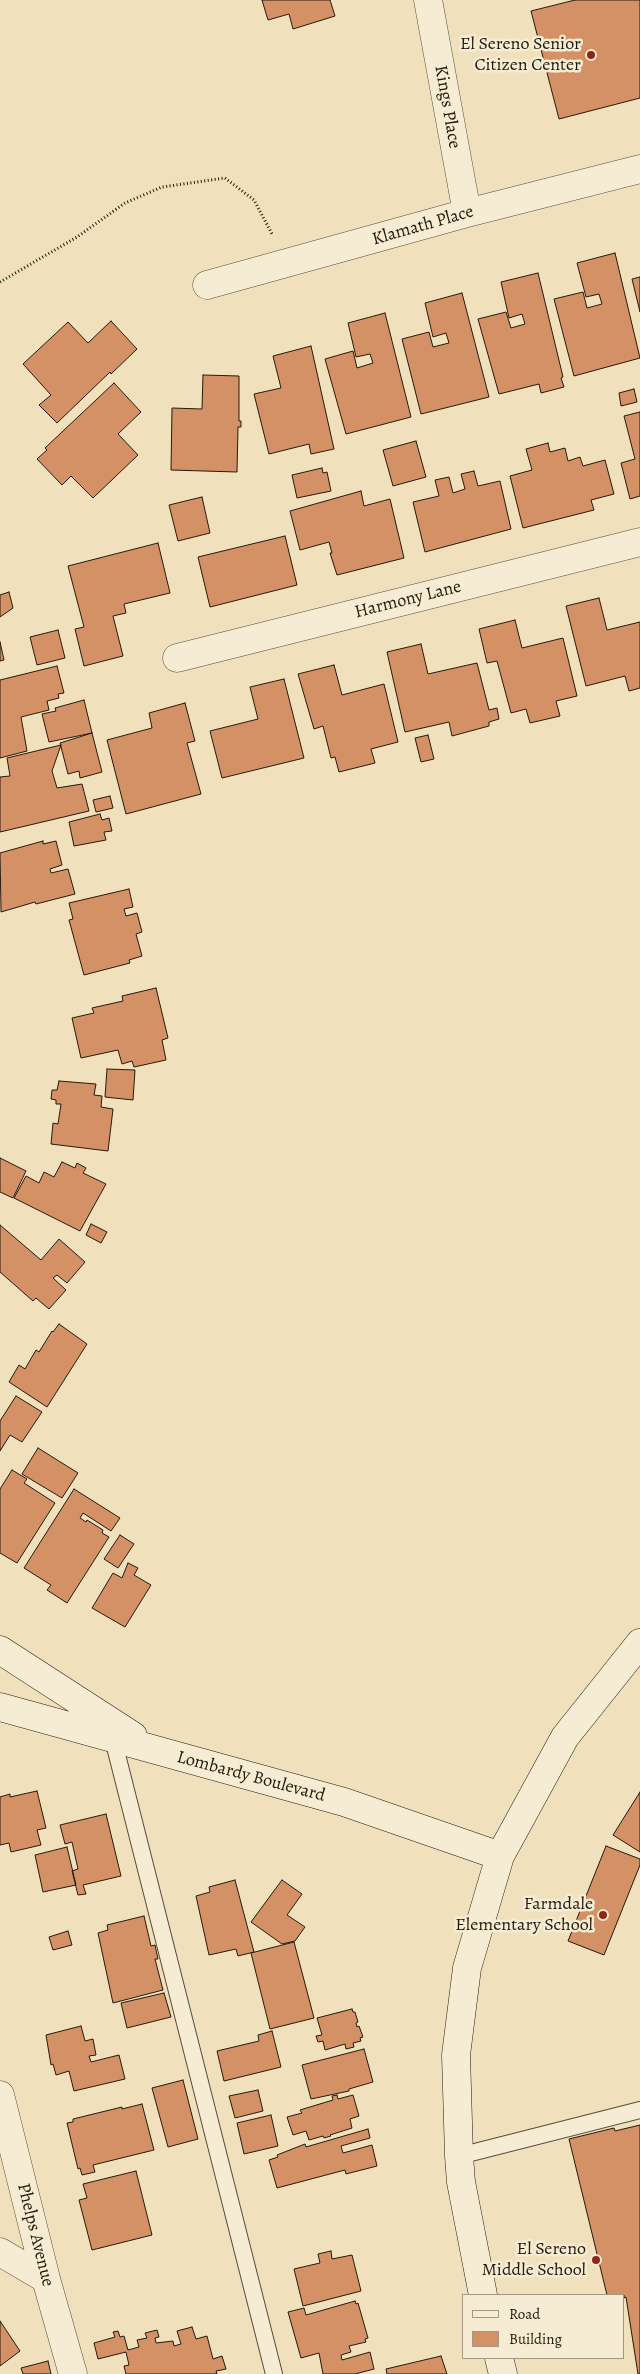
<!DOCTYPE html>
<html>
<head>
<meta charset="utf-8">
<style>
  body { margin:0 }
  #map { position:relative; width:640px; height:2374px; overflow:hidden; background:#f0e1bc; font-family:Alegreya,serif }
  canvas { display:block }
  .legend { position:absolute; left:462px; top:2294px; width:162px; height:65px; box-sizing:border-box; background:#f5ecd3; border:1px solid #a29883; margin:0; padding:6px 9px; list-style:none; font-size:15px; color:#25190c }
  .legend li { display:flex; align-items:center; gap:10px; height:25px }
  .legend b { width:25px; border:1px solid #a29883 }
</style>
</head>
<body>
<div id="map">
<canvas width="640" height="2374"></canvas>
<ul class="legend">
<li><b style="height:6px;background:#f5ecd3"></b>Road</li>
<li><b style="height:14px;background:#d49165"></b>Building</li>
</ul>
</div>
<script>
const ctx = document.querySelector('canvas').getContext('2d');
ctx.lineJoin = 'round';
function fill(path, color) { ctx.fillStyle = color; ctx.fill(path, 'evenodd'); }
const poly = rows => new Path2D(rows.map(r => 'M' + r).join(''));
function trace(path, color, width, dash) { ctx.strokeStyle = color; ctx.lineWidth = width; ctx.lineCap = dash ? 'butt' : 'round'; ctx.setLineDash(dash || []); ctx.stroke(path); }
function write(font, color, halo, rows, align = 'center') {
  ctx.font = font + ' Alegreya,serif'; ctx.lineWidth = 5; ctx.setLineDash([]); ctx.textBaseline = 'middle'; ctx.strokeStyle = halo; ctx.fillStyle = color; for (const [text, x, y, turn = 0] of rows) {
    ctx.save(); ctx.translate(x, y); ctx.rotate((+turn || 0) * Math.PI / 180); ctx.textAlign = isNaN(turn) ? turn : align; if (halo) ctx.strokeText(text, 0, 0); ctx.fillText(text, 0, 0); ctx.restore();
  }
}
const building = poly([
  [262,0,330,0,335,16,293,29,289,14,268,20,262,0],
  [575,0,640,0,640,98,559,119,531,11,575,0],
  [615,253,640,358,574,376,554,299,583,292,587,308,602,304,599,294,586,297,577,263,615,253],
  [538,273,563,377,561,378,564,387,541,393,539,384,499,394,478,319,506,312,511,328,525,324,522,314,509,318,501,282,538,273],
  [640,277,640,312,632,279,640,277],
  [462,293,489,397,421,414,402,339,429,332,433,347,449,343,446,333,433,337,425,303,462,293],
  [385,313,411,417,346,434,325,359,353,351,357,368,373,363,370,354,356,357,348,323,385,313],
  [111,321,137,349,111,374,110,372,57,423,39,405,51,395,23,364,68,322,88,343,111,321],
  [311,346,334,449,311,454,309,444,269,454,254,394,281,388,273,356,311,346],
  [203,375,239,376,239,421,241,421,241,427,238,427,237,472,171,470,172,408,202,409,203,375],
  [114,383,141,412,118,434,138,455,93,498,71,476,62,485,37,459,47,450,45,448,114,383],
  [634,389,637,402,621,406,619,393,634,389],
  [640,412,640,496,630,499,621,463,635,459,624,416,640,412],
  [416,441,426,477,393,486,383,450,416,441],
  [548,443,550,452,565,448,568,461,580,457,583,466,605,460,614,494,591,500,594,510,523,528,510,476,532,470,526,449,548,443],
  [322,468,323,473,327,472,331,491,297,498,292,475,322,468],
  [474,471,478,486,500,481,511,529,425,552,413,502,439,496,435,480,449,477,453,493,465,489,461,474,474,471],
  [361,491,364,506,390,499,404,558,337,575,330,553,332,553,329,542,300,550,290,511,361,491],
  [202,497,210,533,178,541,169,505,202,497],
  [285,536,297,585,210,607,198,557,285,536],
  [158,543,170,593,124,604,126,613,113,616,123,656,84,666,75,629,84,627,68,566,158,543],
  [9,592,13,608,0,617,0,595,9,592],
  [599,598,607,630,640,622,640,688,629,691,625,676,586,686,566,606,599,598],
  [515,620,522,648,563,638,577,696,556,701,560,716,530,723,526,709,511,713,497,661,487,663,479,629,515,620],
  [58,630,65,658,37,665,30,637,58,630],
  [0,642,4,660,0,661,0,642],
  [421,644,428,674,477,663,489,710,497,708,499,719,489,722,489,726,452,736,449,722,405,732,387,652,421,644],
  [334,665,342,695,384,684,398,742,371,749,375,763,339,772,335,757,331,758,323,726,314,729,298,674,334,665],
  [57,666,64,693,58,694,59,698,47,701,49,710,21,717,27,751,0,758,0,680,57,666],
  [284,679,304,758,222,778,210,731,258,719,250,687,284,679],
  [84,700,92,733,49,742,42,714,56,711,55,708,84,700],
  [185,703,195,741,187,743,201,794,126,814,107,740,152,728,149,713,185,703],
  [92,733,102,772,80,778,79,771,68,774,60,743,92,733],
  [428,735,434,759,421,762,415,738,428,735],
  [61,745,52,771,57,788,82,784,89,811,0,832,0,777,10,776,7,758,61,745],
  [110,796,113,808,96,812,93,800,110,796],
  [100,814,102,820,109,818,112,831,104,832,106,840,74,846,69,822,100,814],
  [43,841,43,844,56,841,62,865,50,869,51,873,68,869,75,894,36,904,35,902,1,912,0,853,43,841],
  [129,889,133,907,124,909,126,916,137,913,142,932,136,934,142,956,129,960,130,963,84,975,69,920,73,919,69,903,129,889],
  [156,988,168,1038,162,1040,166,1060,134,1067,132,1061,122,1064,118,1050,81,1058,72,1018,94,1013,92,1008,123,1001,122,996,156,988],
  [107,1069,135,1070,133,1100,105,1097,107,1069],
  [59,1081,96,1084,94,1095,102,1096,101,1107,113,1109,108,1151,51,1144,53,1123,58,1124,61,1104,56,1104,56,1100,51,1099,52,1090,57,1090,59,1081],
  [0,1158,26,1171,13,1198,0,1192,0,1158],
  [62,1162,75,1168,77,1163,86,1168,83,1173,106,1184,80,1231,14,1198,26,1176,39,1183,44,1172,54,1177,62,1162],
  [91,1224,107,1232,101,1243,86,1235,91,1224],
  [0,1225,41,1260,59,1239,85,1262,67,1283,57,1275,53,1278,66,1290,49,1309,36,1298,33,1301,0,1272,0,1225],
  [59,1324,87,1344,47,1407,9,1382,19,1365,25,1369,36,1350,39,1352,52,1331,53,1332,59,1324],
  [16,1396,42,1412,22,1442,10,1435,0,1451,0,1421,16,1396],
  [38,1448,78,1473,62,1498,22,1474,38,1448],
  [12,1470,27,1479,24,1483,55,1503,17,1563,0,1553,0,1489,12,1470],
  [74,1489,120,1518,111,1531,83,1513,80,1518,86,1522,87,1520,103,1530,102,1533,109,1537,67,1603,47,1590,51,1585,24,1568,74,1489],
  [120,1535,134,1544,118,1568,104,1559,120,1535],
  [128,1563,138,1568,134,1575,151,1585,125,1627,92,1608,113,1573,122,1578,128,1563],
  [37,1791,46,1828,37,1830,41,1845,11,1852,9,1843,0,1845,0,1797,10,1794,10,1797,37,1791],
  [640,1792,640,1852,613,1835,640,1792],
  [106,1814,121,1876,83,1885,86,1894,78,1895,72,1871,78,1869,72,1842,65,1844,60,1825,106,1814],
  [606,1846,640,1859,640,1865,604,1955,568,1941,606,1846],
  [67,1847,76,1885,43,1892,35,1855,67,1847],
  [235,1880,254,1952,238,1956,236,1949,209,1955,196,1896,210,1892,209,1887,235,1880],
  [282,1880,302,1894,287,1915,305,1927,295,1941,282,1944,251,1922,282,1880],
  [144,1916,151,1946,155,1945,158,1959,155,1959,163,1990,113,2003,98,1933,108,1930,107,1925,144,1916],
  [68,1931,72,1945,53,1950,49,1937,68,1931],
  [294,1942,314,2018,270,2029,251,1953,294,1942],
  [164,1993,171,2017,127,2028,121,2003,164,1993],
  [352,2009,353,2012,355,2012,358,2022,356,2023,357,2027,359,2026,363,2037,360,2038,361,2041,353,2043,354,2047,346,2049,345,2044,325,2050,323,2041,318,2042,316,2036,322,2035,317,2018,352,2009],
  [81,2026,85,2041,93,2039,96,2055,89,2056,91,2062,119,2055,125,2079,74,2091,69,2071,56,2075,53,2064,51,2065,46,2035,81,2026],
  [272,2031,281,2067,224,2081,217,2051,259,2041,258,2035,272,2031],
  [364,2049,373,2082,349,2089,349,2091,311,2099,302,2065,364,2049],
  [183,2080,198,2139,168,2147,152,2088,183,2080],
  [258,2090,263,2111,235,2118,229,2096,258,2090],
  [337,2095,338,2099,353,2095,359,2116,350,2119,352,2128,330,2135,331,2136,324,2138,323,2136,309,2140,306,2131,293,2135,287,2117,302,2113,300,2110,333,2100,332,2096,337,2095],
  [142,2104,154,2150,93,2165,95,2172,82,2175,80,2168,78,2169,67,2123,73,2122,73,2119,122,2107,122,2109,142,2104],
  [271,2115,278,2146,244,2154,237,2123,271,2115],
  [640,2125,640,2374,638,2374,626,2297,624,2298,624,2295,607,2295,569,2139,614,2128,615,2131,640,2125],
  [368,2129,370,2138,341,2146,343,2153,372,2145,377,2166,346,2174,345,2170,277,2188,269,2160,278,2157,277,2155,305,2144,306,2147,368,2129],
  [136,2171,152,2235,92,2250,79,2200,87,2198,83,2184,136,2171],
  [331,2251,332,2259,352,2255,361,2291,303,2306,294,2269,320,2263,318,2254,331,2251],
  [355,2301,356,2304,358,2303,368,2338,365,2339,366,2342,349,2346,351,2352,341,2355,342,2360,370,2352,374,2369,355,2374,323,2374,319,2353,301,2358,288,2312,304,2308,306,2315,355,2301],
  [0,2321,20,2351,0,2366,0,2321],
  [192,2327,196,2339,207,2336,213,2359,222,2356,226,2369,216,2371,217,2374,126,2374,124,2366,129,2365,126,2352,98,2359,94,2343,115,2337,113,2332,118,2331,120,2337,124,2336,128,2350,139,2347,137,2340,147,2338,145,2333,157,2330,159,2337,155,2338,156,2343,173,2341,174,2346,181,2344,177,2331,192,2327],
  [441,2356,447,2374,387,2374,386,2369,441,2356],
  [48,2361,51,2374,23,2374,21,2368,48,2361]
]);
fill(building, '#d49165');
trace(building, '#25190c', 1);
const lane = poly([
  [113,1739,274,2374],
  [459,2156,640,2110]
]);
const street = poly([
  [428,0,467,213],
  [207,285,467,213,640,169],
  [177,658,640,542],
  [0,2095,46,2279,73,2374],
  [0,2252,46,2279]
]);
const secondary = poly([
  [0,1650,133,1736],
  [0,1707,344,1802,500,1856],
  [483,2295,461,2182,459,2156,456,2055,467,1968,500,1856,565,1737,640,1643],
  [499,2358,503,2374]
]);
trace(lane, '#584b38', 18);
trace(street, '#584b38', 29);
trace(secondary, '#25190c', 29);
trace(poly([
  [0,282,77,237,125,203,162,187,225,178,254,200,272,234]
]), '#25190c', 3, [1, 2.5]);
trace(lane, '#f5ecd3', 16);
trace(street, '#f5ecd3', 28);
trace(secondary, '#f5ecd3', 28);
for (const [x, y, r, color] of [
  [591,55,5,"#8f2418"],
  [603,1915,5,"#8f2418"],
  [596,2260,5,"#8f2418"]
]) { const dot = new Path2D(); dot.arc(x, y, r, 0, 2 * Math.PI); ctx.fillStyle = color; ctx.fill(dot); trace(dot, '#f5ecd3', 2); }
write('18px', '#25190c', '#f5ecd3', [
  ["El Sereno Senior",581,45],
  ["Citizen Center",581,66],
  ["Farmdale",593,1905],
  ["Elementary School",593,1926],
  ["El Sereno",586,2250],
  ["Middle School",586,2271]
], 'right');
write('18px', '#25190c', '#f5ecd3', [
  ["Kings Place",447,107,80],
  ["Klamath Place",423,226,-16],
  ["Harmony Lane",408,600,-14],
  ["Lombardy Boulevard",251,1777,15],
  ["Phelps Avenue",35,2235,76]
]);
</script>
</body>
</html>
